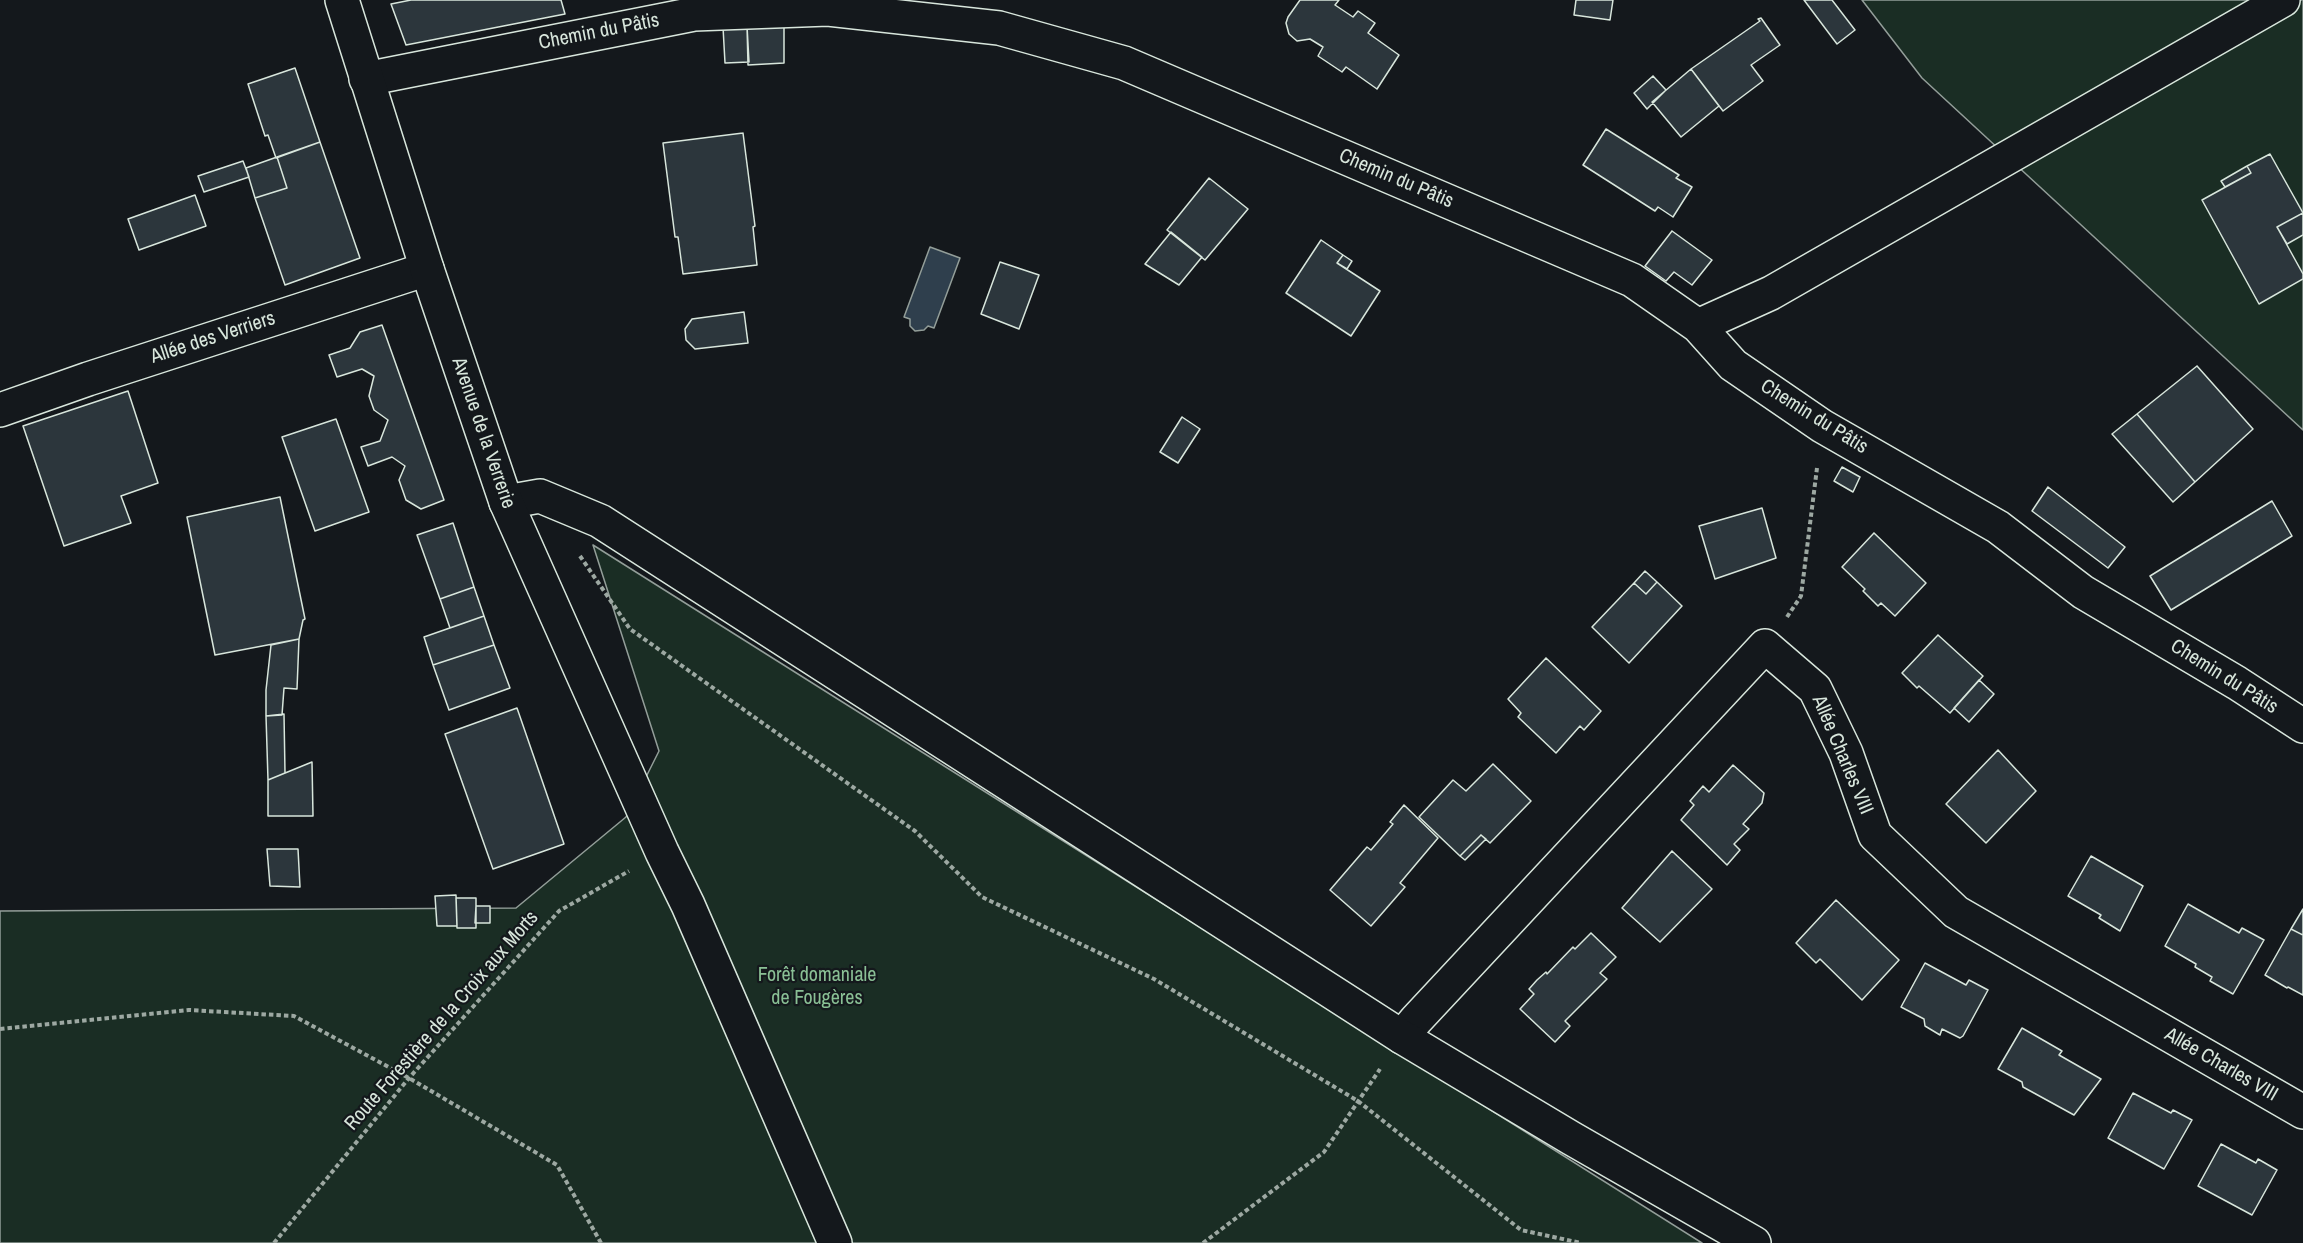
<!DOCTYPE html>
<html>
<head>
<meta charset="utf-8">
<style>
  body { margin:0 }
  canvas { display:block; background:#14181c }
</style>
</head>
<body>
<canvas width="2303" height="1243"></canvas>
<script>
const ctx = document.querySelector('canvas').getContext('2d');
ctx.lineJoin = 'round';
function fill(path, color) { ctx.fillStyle = color; ctx.fill(path, 'evenodd'); }
const poly = rows => new Path2D(rows.map(r => 'M' + r).join(''));
function trace(path, color, width, dash) { ctx.strokeStyle = color; ctx.lineWidth = width; ctx.lineCap = dash ? 'butt' : 'round'; ctx.setLineDash(dash || []); ctx.stroke(path); }
function write(font, color, halo, rows, align = 'center') {
  ctx.font = font + ' "Archivo Narrow",sans-serif'; ctx.lineWidth = 4.5; ctx.setLineDash([]); ctx.textBaseline = 'middle'; ctx.strokeStyle = halo; ctx.fillStyle = color; for (const [text, x, y, turn = 0] of rows) {
    ctx.save(); ctx.translate(x, y); ctx.rotate((+turn || 0) * Math.PI / 180); ctx.textAlign = isNaN(turn) ? turn : align; if (halo) ctx.strokeText(text, 0, 0); ctx.fillText(text, 0, 0); ctx.restore();
  }
}
const green = poly([
  [1862,0,2303,0,2303,430,1922,78,1862,0],
  [593,545,1702,1243,0,1243,0,911,516,908,626,817,659,751,593,545]
]);
fill(green, '#1a2d24');
trace(green, '#939e99', 1.5);
const water = poly([
  [930,247,960,258,934,328,928,326,924,330,915,331,910,326,910,319,904,317,930,247]
]);
fill(water, '#2f3f4d');
trace(water, '#939e99', 1.5);
const building = poly([
  [411,0,561,0,565,14,406,45,391,4,411,0],
  [1300,0,1339,0,1335,5,1353,17,1358,11,1375,23,1368,33,1399,55,1377,89,1346,67,1342,72,1318,56,1323,47,1310,39,1297,41,1289,34,1286,23,1288,17,1300,0],
  [1576,0,1613,0,1610,20,1574,15,1576,0],
  [1804,0,1832,0,1855,30,1837,44,1804,0],
  [1761,18,1780,45,1751,65,1763,81,1723,111,1691,69,1760,21,1758,19,1761,18],
  [784,24,784,63,748,65,747,26,784,24],
  [747,26,749,62,725,63,723,27,747,26],
  [295,68,320,142,276,158,268,135,265,136,248,84,295,68],
  [1691,69,1719,106,1681,137,1652,102,1691,69],
  [1653,76,1666,90,1647,109,1634,93,1653,76],
  [1606,129,1679,175,1676,178,1692,187,1673,217,1658,207,1655,211,1583,165,1606,129],
  [743,133,755,226,753,227,757,265,683,274,678,237,675,237,663,143,743,133],
  [320,142,360,258,285,285,255,198,287,188,277,157,320,142],
  [2270,154,2303,213,2277,227,2303,274,2303,279,2259,304,2202,200,2251,173,2247,166,2270,154],
  [277,157,287,188,255,198,246,168,277,157],
  [243,161,249,177,204,192,198,176,243,161],
  [2247,166,2251,173,2225,187,2221,181,2247,166],
  [1209,178,1248,209,1205,260,1167,230,1209,178],
  [195,195,206,226,139,250,128,219,195,195],
  [2303,213,2303,235,2287,244,2277,227,2303,213],
  [1672,231,1712,260,1692,285,1674,272,1666,281,1645,266,1672,231],
  [1171,232,1202,257,1179,285,1145,264,1171,232],
  [1321,240,1343,255,1337,263,1380,291,1351,336,1286,293,1321,240],
  [1343,255,1352,261,1347,269,1337,263,1343,255],
  [1000,262,1039,275,1019,329,981,314,1000,262],
  [744,312,748,343,695,349,686,340,685,329,692,319,744,312],
  [382,325,444,500,421,509,406,500,399,480,405,466,392,457,368,466,361,447,380,441,388,420,374,410,369,396,374,376,362,369,337,377,329,355,350,348,360,332,382,325],
  [2197,366,2253,429,2195,482,2137,414,2197,366],
  [128,391,158,483,121,496,131,523,64,546,23,426,128,391],
  [2137,414,2195,482,2173,502,2112,434,2137,414],
  [1182,417,1200,429,1178,463,1160,452,1182,417],
  [336,419,369,512,315,531,282,437,336,419],
  [1842,467,1860,477,1853,492,1834,481,1842,467],
  [2048,487,2125,547,2108,568,2032,511,2048,487],
  [280,497,305,619,303,620,299,639,215,655,187,517,280,497],
  [2272,501,2292,536,2171,610,2150,576,2272,501],
  [1762,508,1776,558,1715,579,1699,526,1762,508],
  [453,523,474,587,440,599,417,535,453,523],
  [1874,533,1926,583,1895,616,1881,603,1878,606,1863,591,1865,589,1842,567,1874,533],
  [1645,571,1657,582,1646,594,1634,583,1645,571],
  [1657,582,1682,606,1629,663,1592,627,1634,583,1646,594,1657,582],
  [474,587,484,616,450,628,440,599,474,587],
  [484,616,494,645,433,665,424,637,484,616],
  [1938,635,1983,676,1950,713,1919,686,1917,688,1902,673,1938,635],
  [299,639,297,689,284,688,282,715,266,716,266,690,271,645,299,639],
  [494,645,510,688,449,710,433,665,494,645],
  [1546,658,1601,711,1584,730,1580,726,1556,753,1518,717,1521,713,1508,699,1546,658],
  [1979,680,1994,694,1969,722,1954,708,1979,680],
  [517,708,564,844,493,869,445,734,517,708],
  [284,714,285,773,268,780,266,716,284,714],
  [1998,750,2036,791,1986,843,1946,804,1998,750],
  [312,762,313,816,268,816,268,780,312,762],
  [1493,764,1531,801,1490,843,1481,835,1460,856,1419,817,1453,780,1466,791,1493,764],
  [1733,765,1764,793,1762,803,1743,824,1749,829,1734,844,1740,850,1727,865,1681,820,1694,805,1690,801,1703,786,1709,792,1733,765],
  [1404,805,1438,838,1400,883,1405,887,1371,926,1330,890,1367,847,1371,850,1393,824,1390,822,1404,805],
  [1481,835,1486,839,1465,860,1460,856,1481,835],
  [267,849,298,849,300,887,270,886,267,849],
  [1672,851,1712,889,1660,942,1622,908,1672,851],
  [2091,856,2143,886,2120,931,2099,918,2101,915,2068,896,2091,856],
  [456,895,457,926,437,926,435,896,456,895],
  [456,898,476,898,476,928,457,928,456,898],
  [1836,900,1899,960,1862,1000,1820,959,1816,963,1796,943,1836,900],
  [2188,904,2239,933,2242,928,2264,940,2233,994,2210,981,2212,977,2195,967,2196,964,2165,946,2188,904],
  [476,906,490,906,490,923,475,923,476,906],
  [2303,909,2303,935,2291,929,2303,909],
  [2291,929,2303,935,2303,995,2288,987,2287,988,2265,975,2291,929],
  [1591,933,1616,957,1600,973,1607,979,1565,1021,1570,1026,1555,1042,1520,1009,1534,994,1529,989,1537,980,1546,972,1547,974,1573,947,1575,949,1591,933],
  [1925,963,1966,985,1969,980,1988,990,1963,1036,1960,1038,1942,1029,1940,1035,1925,1026,1924,1019,1901,1007,1925,963],
  [2022,1028,2062,1051,2059,1055,2101,1079,2074,1115,2023,1087,2022,1082,1998,1069,2022,1028],
  [2133,1093,2171,1113,2173,1110,2192,1120,2164,1169,2108,1138,2133,1093],
  [2221,1144,2256,1163,2258,1159,2277,1170,2252,1215,2198,1186,2221,1144]
]);
fill(building, '#2c363c');
trace(building, '#d8e6dc', 1.5);
const street = poly([
  [366,79,694,14,828,9,999,28,1124,63,1632,280,1698,326,1733,365,1822,426,1998,527,2083,592,2237,683,2303,726],
  [1698,326,1771,293,2283,0],
  [0,410,88,379,427,269],
  [1402,1037,1416,1020,1765,646,1815,689,1846,753,1875,835,1956,912,2303,1112]
]);
const secondary = poly([
  [506,502,540,496,600,521,1402,1037,1571,1138,1754,1243]
]);
const primary = poly([
  [342,0,427,269,506,502,662,852,688,905,835,1243]
]);
trace(street, '#d8e6dc', 36);
trace(secondary, '#d8e6dc', 36);
trace(primary, '#d8e6dc', 36);
trace(poly([
  [580,556,630,629,915,831,982,897,1154,979,1358,1101,1521,1230,1581,1243],
  [1787,617,1801,596,1817,468],
  [0,1029,189,1010,294,1016,409,1078,557,1165,601,1243],
  [274,1243,409,1078,559,911,629,871],
  [1203,1243,1324,1152,1380,1069]
]), '#9da8a2', 4, [4.5, 3]);
trace(street, '#14181c', 33);
trace(secondary, '#14181c', 33);
trace(primary, '#14181c', 33);
write('20px', '#d8e6dc', '#14181c', [
  ["Chemin du Pâtis",599,32,-11],
  ["Chemin du Pâtis",1396,179,23],
  ["Allée des Verriers",213,338,-18],
  ["Chemin du Pâtis",1814,417,32],
  ["Avenue de la Verrerie",483,433,71],
  ["Chemin du Pâtis",2224,677,32],
  ["Allée Charles VIII",1842,755,67],
  ["Route Forestière de la Croix aux Morts",442,1021,-49],
  ["Allée Charles VIII",2221,1065,30]
]);
write('20px', '#8ac095', '#14181c', [
  ["Forêt domaniale",817,976],
  ["de Fougères",817,999]
]);
</script>
</body>
</html>
